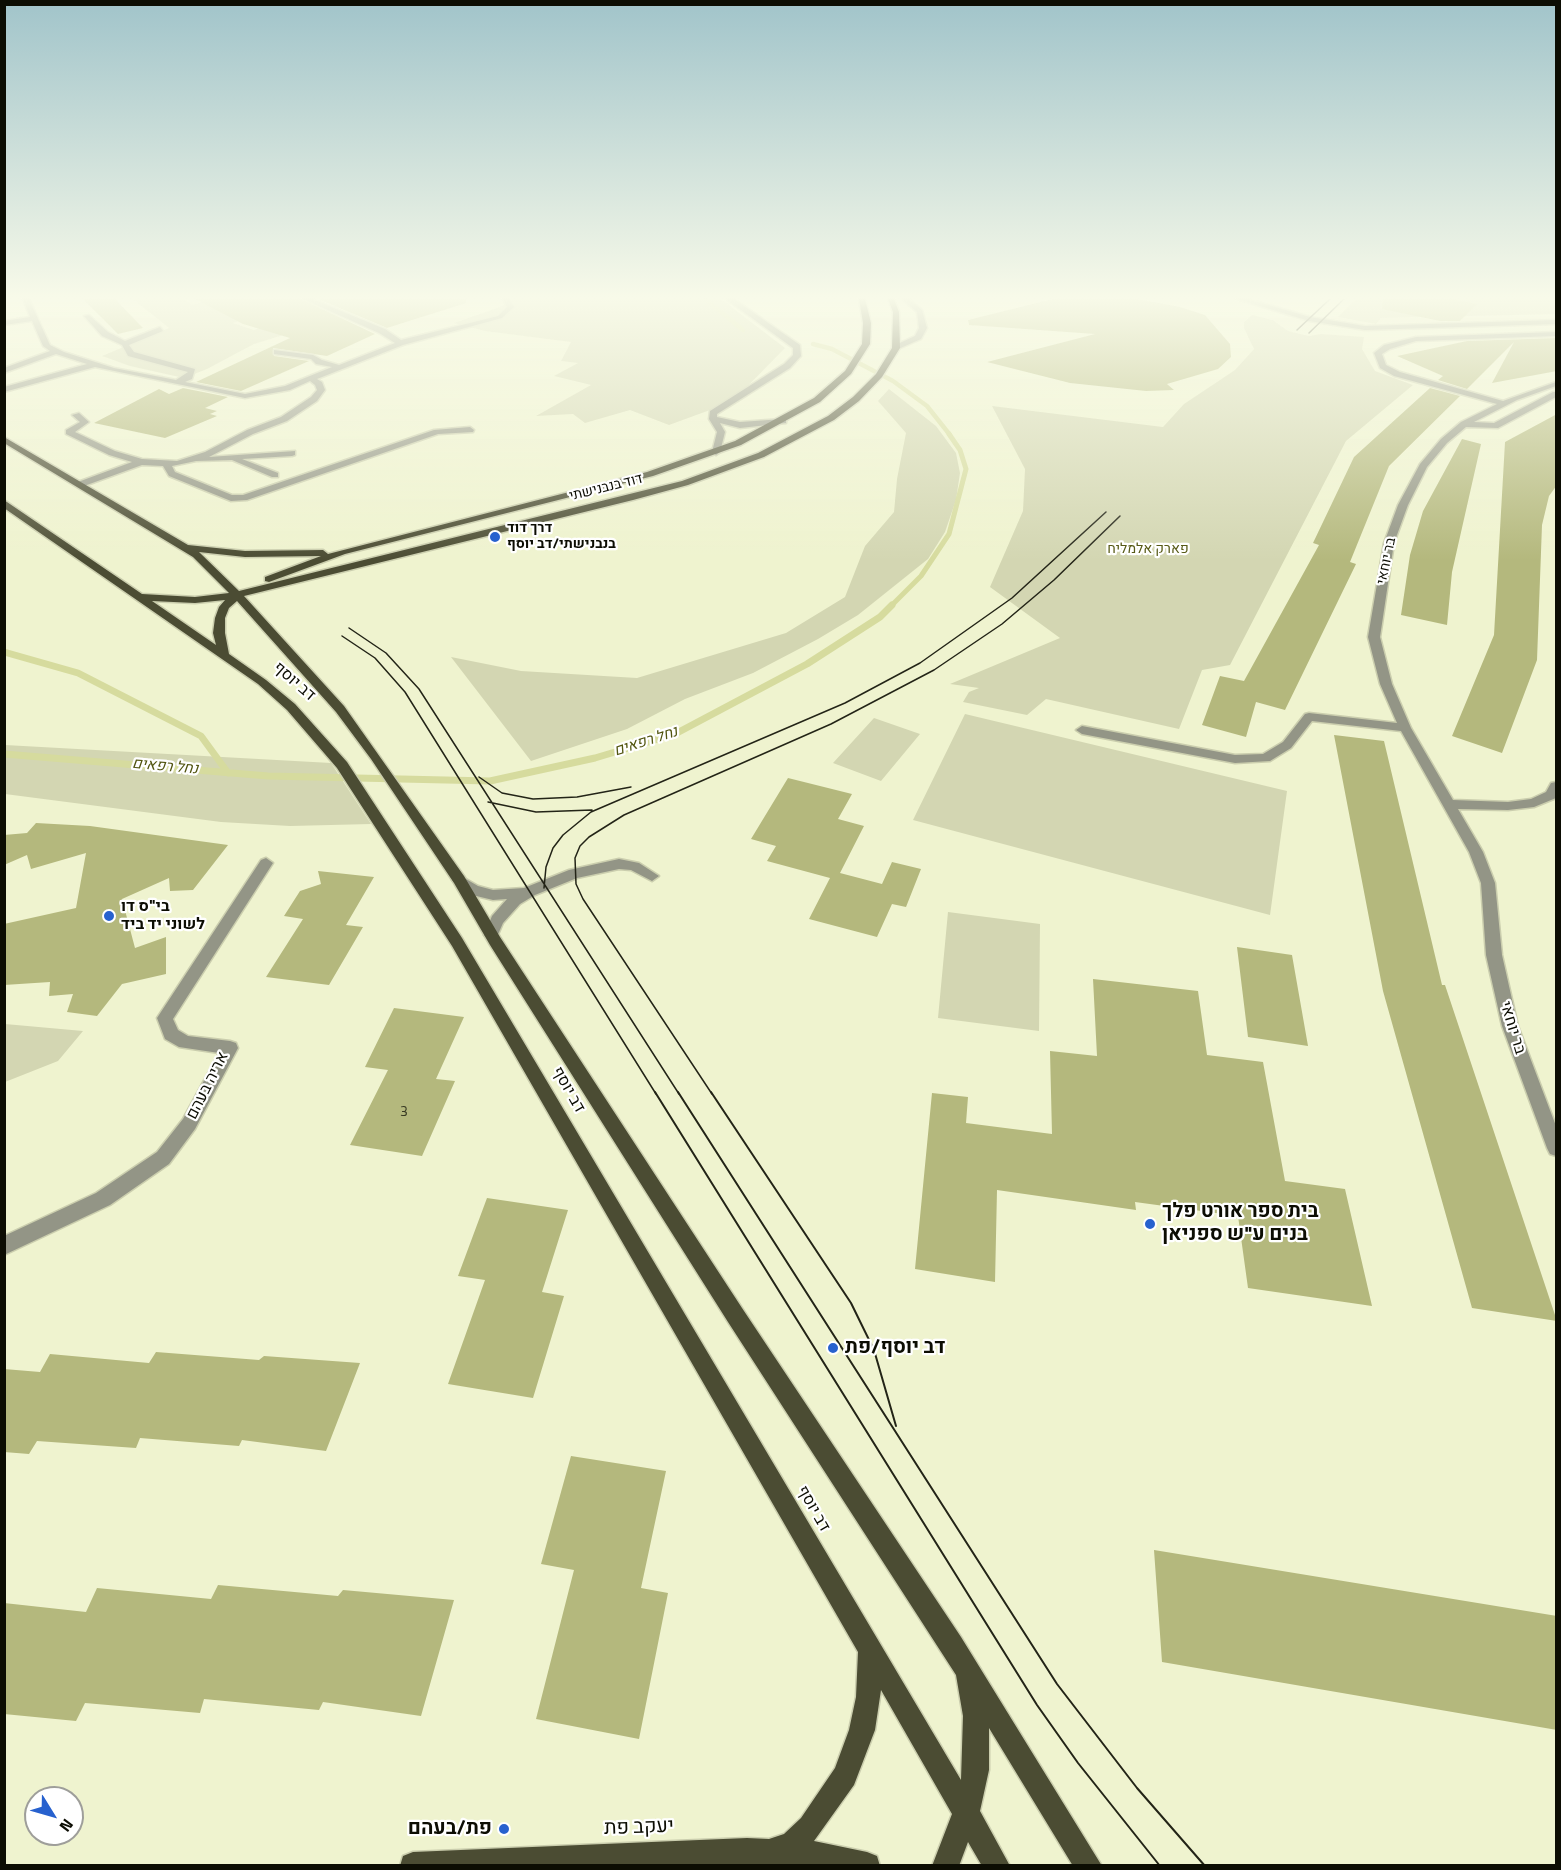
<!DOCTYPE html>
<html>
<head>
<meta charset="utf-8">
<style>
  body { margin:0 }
  #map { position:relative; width:1561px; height:1870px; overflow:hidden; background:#eff3cf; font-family:"Titillium Web",sans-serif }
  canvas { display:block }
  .frame { position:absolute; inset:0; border:6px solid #0c0d03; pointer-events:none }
  .north { position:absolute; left:24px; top:1786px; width:60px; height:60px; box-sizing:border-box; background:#fff; border:2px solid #9e9e9a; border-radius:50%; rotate:127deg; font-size:16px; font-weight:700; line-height:24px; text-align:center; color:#0c0d03 }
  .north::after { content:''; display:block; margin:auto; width:21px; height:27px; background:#2761ce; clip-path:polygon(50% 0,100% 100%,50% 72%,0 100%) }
</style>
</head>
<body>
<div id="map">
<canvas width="1561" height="1870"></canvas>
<div class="frame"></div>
<div class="north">N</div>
</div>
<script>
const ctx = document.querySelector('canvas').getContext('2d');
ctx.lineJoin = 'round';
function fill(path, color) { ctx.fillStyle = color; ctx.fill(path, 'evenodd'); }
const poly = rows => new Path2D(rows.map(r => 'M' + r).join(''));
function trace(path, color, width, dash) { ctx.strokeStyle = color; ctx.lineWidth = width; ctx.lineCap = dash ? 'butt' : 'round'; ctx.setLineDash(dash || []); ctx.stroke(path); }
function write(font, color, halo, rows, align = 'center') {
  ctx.font = font + ' "Titillium Web",Heebo,sans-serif'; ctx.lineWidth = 4.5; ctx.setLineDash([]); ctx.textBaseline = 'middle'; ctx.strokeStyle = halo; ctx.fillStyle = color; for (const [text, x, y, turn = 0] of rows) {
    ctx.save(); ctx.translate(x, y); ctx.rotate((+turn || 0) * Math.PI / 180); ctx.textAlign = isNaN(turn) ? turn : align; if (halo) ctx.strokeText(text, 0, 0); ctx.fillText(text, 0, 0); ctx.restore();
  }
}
fill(poly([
  [133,299,185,299,192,305,214,299,296,303,233,323,254,330,312,310,293,332,254,344,207,369,184,378,130,366,102,356,169,328],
  [513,299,721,299,785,348,732,402,669,425,630,410,585,423,573,414,536,416,591,385,554,376,578,363,561,361,571,342,485,331,454,323,500,307],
  [1356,299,1556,299,1556,314,1381,318,1376,324,1338,317],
  [1252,315,1273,320,1288,331,1309,336,1321,334,1364,337,1362,349,1375,371,1413,385,1346,441,1230,665,1202,670,1179,729,1046,699,1027,715,963,702,969,692,979,688,950,684,1060,638,990,587,1023,511,1025,469,992,406,1163,427,1184,404,1235,370,1254,349,1244,328,1244,322],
  [889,389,936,426,956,453,960,473,956,500,945,532,928,559,858,615,818,639,753,673,685,699,627,729,531,761,451,657,521,671,637,678,786,633,845,597,865,546,894,512,897,479,906,433,878,401],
  [965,714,1287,791,1270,915,913,820],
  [874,718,920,734,881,781,833,763],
  [5,745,331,763,371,824,290,826,221,822,5,794],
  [948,912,1040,924,1039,1031,938,1018],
  [5,1024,83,1031,58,1061,5,1082]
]), '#d3d6b2');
trace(poly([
  [705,299,743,330],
  [813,344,832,349,893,381,927,406,950,435]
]), '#d6db9e', 4.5);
trace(poly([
  [891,606,921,576,949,534,966,469,960,450,949,434]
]), '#d6db9e', 5);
trace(poly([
  [4,652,78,673,201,736,228,773],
  [4,754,268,776,490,781,595,758,675,734,807,664,880,617,892,605]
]), '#d6db9e', 7);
fill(poly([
  [83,299,115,299,143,328,118,334],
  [195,299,301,299,375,334,327,356,273,348,274,356,309,361,241,391,196,382,290,338,243,324],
  [318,299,466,299,466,303,387,328],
  [1053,299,1137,299,1180,307,1205,315,1230,344,1231,357,1218,369,1167,384,1174,390,1146,391,1070,383,987,362,1095,334,969,325,968,320],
  [1383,299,1452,299,1477,304,1460,321,1440,321,1382,309],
  [1557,338,1557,371,1492,383,1514,342,1467,389,1438,380,1443,376,1397,356,1467,341],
  [183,388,228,397,205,408,217,411,210,414,217,416,165,438,94,423,159,389,169,394],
  [1430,388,1460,396,1389,466,1350,562,1356,564,1285,710,1256,702,1246,737,1202,725,1220,676,1244,681,1319,545,1313,543,1354,457],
  [1557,414,1557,485,1549,496,1542,525,1537,660,1502,753,1452,736,1494,635,1505,442],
  [1462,439,1481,444,1452,572,1447,625,1401,615,1410,555,1423,511],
  [1334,735,1384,741,1442,985,1445,985,1557,1321,1472,1308,1383,991],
  [788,778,852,794,838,819,864,826,840,873,882,884,892,862,921,869,906,907,892,904,877,937,809,919,830,878,767,861,776,846,751,839],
  [36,823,90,826,228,845,193,890,170,891,169,878,122,899,135,948,166,937,166,974,122,984,97,1016,67,1012,73,994,49,996,50,982,4,985,4,924,76,908,86,853,31,869,27,855,4,865,4,835,27,833],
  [318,871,374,877,346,925,363,927,329,985,266,977,303,919,284,916,300,891,321,884],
  [1237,947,1292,955,1308,1046,1248,1037],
  [1093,979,1198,991,1207,1055,1263,1062,1285,1181,1345,1189,1372,1306,1248,1288,1238,1216,1135,1202,1136,1210,997,1190,995,1282,915,1269,932,1093,968,1097,966,1123,1052,1134,1050,1051,1097,1056],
  [394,1008,464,1017,436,1079,455,1081,422,1156,350,1145,388,1070,365,1067],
  [487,1198,568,1210,542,1292,564,1296,533,1398,448,1384,485,1280,458,1276],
  [156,1352,259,1360,264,1356,360,1363,326,1451,242,1440,239,1446,140,1438,136,1448,37,1441,29,1454,4,1452,4,1369,40,1372,50,1354,149,1363],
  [571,1456,666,1471,641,1588,668,1593,639,1739,536,1719,574,1570,541,1564],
  [1154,1550,1557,1616,1557,1730,1162,1662],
  [218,1585,338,1596,343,1590,454,1600,421,1716,323,1702,319,1710,204,1699,200,1713,85,1703,76,1721,4,1714,4,1603,86,1612,97,1588,211,1599]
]), '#b4b87d');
const minor = poly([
  [23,299,29,299,50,345,64,352,114,368,176,380,188,372,128,356,122,345,102,336,84,316,89,315,108,332,125,341,160,327,163,331,129,345,134,352,195,369,192,379,185,382,245,394,285,386,332,367,316,364,311,359,274,354,274,350,313,355,322,360,339,365,395,343,379,333,303,299,312,299,385,329,401,340,498,316,507,307,503,299,509,299,514,307,502,318,403,345,317,379,322,382,325,390,317,401,287,421,253,434,209,457,295,451,295,455,292,456,242,459,278,473,278,477,272,477,232,460,196,461,172,466,175,472,232,495,243,495,434,430,470,427,474,430,473,432,438,434,247,500,231,501,169,476,163,466,142,465,84,486,78,486,78,482,132,462,109,455,66,434,66,430,80,422,72,415,79,413,89,422,75,432,115,451,142,459,177,461,205,452,247,430,281,417,311,397,317,390,315,385,310,381,290,390,245,398,95,367,4,392,4,387,87,364,56,354,4,373,4,368,50,351,43,346,32,321,4,325,4,321,30,317,23,299],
  [726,299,734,299,800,345,801,356,790,368,717,414,717,417,740,422,783,419,786,419,786,423,740,428,720,423,725,432,720,452,716,455,712,452,717,432,709,419,710,411,784,364,793,355,793,348,726,299],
  [902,299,909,299,922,310,927,328,921,339,896,350,893,346,915,336,919,328,917,312,902,299],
  [1237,299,1248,299,1310,317,1365,326,1556,320,1556,324,1365,330,1309,321,1237,299],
  [1556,332,1556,336,1416,341,1390,349,1382,354,1386,365,1400,372,1503,401,1556,382,1556,386,1517,400,1474,422,1494,423,1553,392,1556,392,1556,397,1498,428,1466,427,1447,443,1427,467,1408,505,1394,543,1380,637,1392,684,1411,728,1453,800,1508,802,1531,799,1546,792,1551,783,1556,782,1556,798,1534,807,1508,810,1458,809,1483,852,1495,883,1502,955,1518,1026,1556,1126,1556,1156,1550,1154,1547,1148,1502,1026,1486,955,1481,883,1469,852,1401,731,1312,721,1291,748,1270,761,1235,763,1082,734,1076,730,1082,726,1235,755,1263,754,1283,742,1305,714,1309,713,1397,723,1380,684,1368,637,1384,543,1398,505,1420,464,1441,439,1461,422,1497,404,1394,376,1380,368,1374,353,1384,345,1416,337,1556,332],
  [266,858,273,863,173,1019,178,1030,188,1036,230,1041,236,1043,238,1048,195,1129,169,1164,110,1205,4,1255,4,1236,96,1193,157,1152,183,1119,219,1053,179,1047,165,1039,157,1018,261,860,266,858],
  [619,859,639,863,659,876,652,881,631,870,619,869,577,878,535,895,520,904,503,923,496,939,491,941,484,935,492,916,507,899,493,900,468,894,452,880,459,875,478,886,493,890,524,888,569,870,619,859]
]);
const major = poly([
  [859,299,865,299,871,323,870,344,851,374,820,402,741,445,653,476,345,554,269,582,265,581,265,577,321,556,245,557,199,552,239,591,682,481,758,453,828,416,853,397,876,374,892,348,893,312,888,299,894,299,899,312,900,348,882,377,859,401,834,420,764,457,688,485,633,500,244,596,344,706,464,876,500,937,742,1308,961,1637,1102,1866,1073,1866,989,1728,989,1770,980,1811,1010,1866,982,1866,968,1842,959,1866,932,1866,952,1814,881,1690,875,1730,854,1785,814,1841,867,1852,877,1856,880,1866,400,1866,403,1856,413,1852,747,1838,769,1839,784,1834,801,1818,835,1768,849,1730,856,1697,858,1652,452,946,337,768,287,710,258,684,4,508,4,500,142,594,195,597,229,593,193,557,4,443,4,437,188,545,245,551,323,550,328,554,647,472,735,441,814,398,845,371,862,344,863,323,859,299],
  [225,600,219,607,215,618,213,633,216,645,152,601,195,603,225,600],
  [237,601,336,712,371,759,454,883,490,945,728,1322,956,1675,963,1716,961,1780,462,938,347,762,295,704,266,680,229,654,225,633,225,618,229,608,237,601]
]);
trace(minor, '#cbceae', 3);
trace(major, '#cbceae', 3);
fill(minor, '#939586');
fill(major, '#4b4c33');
trace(poly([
  [1297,330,1330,299],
  [1309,333,1344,299],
  [349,628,386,653,419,689,679,1094],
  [342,636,375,658,405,692,656,1094],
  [479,777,502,793,533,799,577,797,631,787],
  [488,802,536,812,592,810],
  [544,888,546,867,553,848,563,835,591,812,845,703,920,663,1012,598,1106,512],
  [712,1094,583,899,576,884,575,858,580,846,589,837,624,815,831,724,934,670,1002,624,1054,580,1120,516]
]), '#232417', 1.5);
trace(poly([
  [655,1092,1037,1705,1078,1763,1160,1866],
  [678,1092,1057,1684,1137,1788,1205,1866],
  [711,1092,851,1303,874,1350,896,1426]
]), '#232417', 2);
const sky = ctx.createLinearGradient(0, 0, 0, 561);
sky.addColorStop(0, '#a1c4ca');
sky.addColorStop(0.53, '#f8fae9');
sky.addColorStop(1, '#f8fae900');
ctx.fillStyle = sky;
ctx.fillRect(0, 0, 1561, 561);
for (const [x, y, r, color] of [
  [495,537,6,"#2761ce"],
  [109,916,6,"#2761ce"],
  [1150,1224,6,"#2761ce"],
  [833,1348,6,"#2761ce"],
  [504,1829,6,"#2761ce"]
]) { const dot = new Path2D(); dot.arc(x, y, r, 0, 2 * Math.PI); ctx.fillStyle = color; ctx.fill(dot); trace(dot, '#fff', 2); }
write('14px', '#0c0d03', '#fff', [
  ["דוד בנבנישתי",606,488,-14],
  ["בר יוחאי",1387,561,-78]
]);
write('bold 14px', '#0c0d03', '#fff', [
  ["דרך דוד",507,529],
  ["בנבנישתי/דב יוסף",507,545]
], 'left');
write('14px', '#575a16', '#fff', [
  ["פארק אלמליח",1148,550]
]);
write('14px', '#363822', null, [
  ["3",404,1113]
]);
write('italic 15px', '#51540f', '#fff', [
  ["נחל רפאים",646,742,-18],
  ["נחל רפאים",165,767,5]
]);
write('16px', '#0c0d03', '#fff', [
  ["דב יוסף",294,682,41],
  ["בר יוחאי",1512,1028,73],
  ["אריה בעהם",208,1086,-63],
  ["דב יוסף",568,1090,60],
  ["דב יוסף",813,1509,60]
]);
write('bold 16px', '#0c0d03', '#fff', [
  ["בי\"ס דו",121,907],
  ["לשוני יד ביד",121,925]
], 'left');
write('bold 20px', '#0c0d03', '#fff', [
  ["בית ספר אורט פלך",1162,1212],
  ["בנים ע\"ש ספניאן",1162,1235],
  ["דב יוסף/פת",845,1348],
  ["פת/בעהם",492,1829,"right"]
], 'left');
write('20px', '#0c0d03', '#fff', [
  ["יעקב פת",639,1828,-2]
]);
</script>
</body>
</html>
